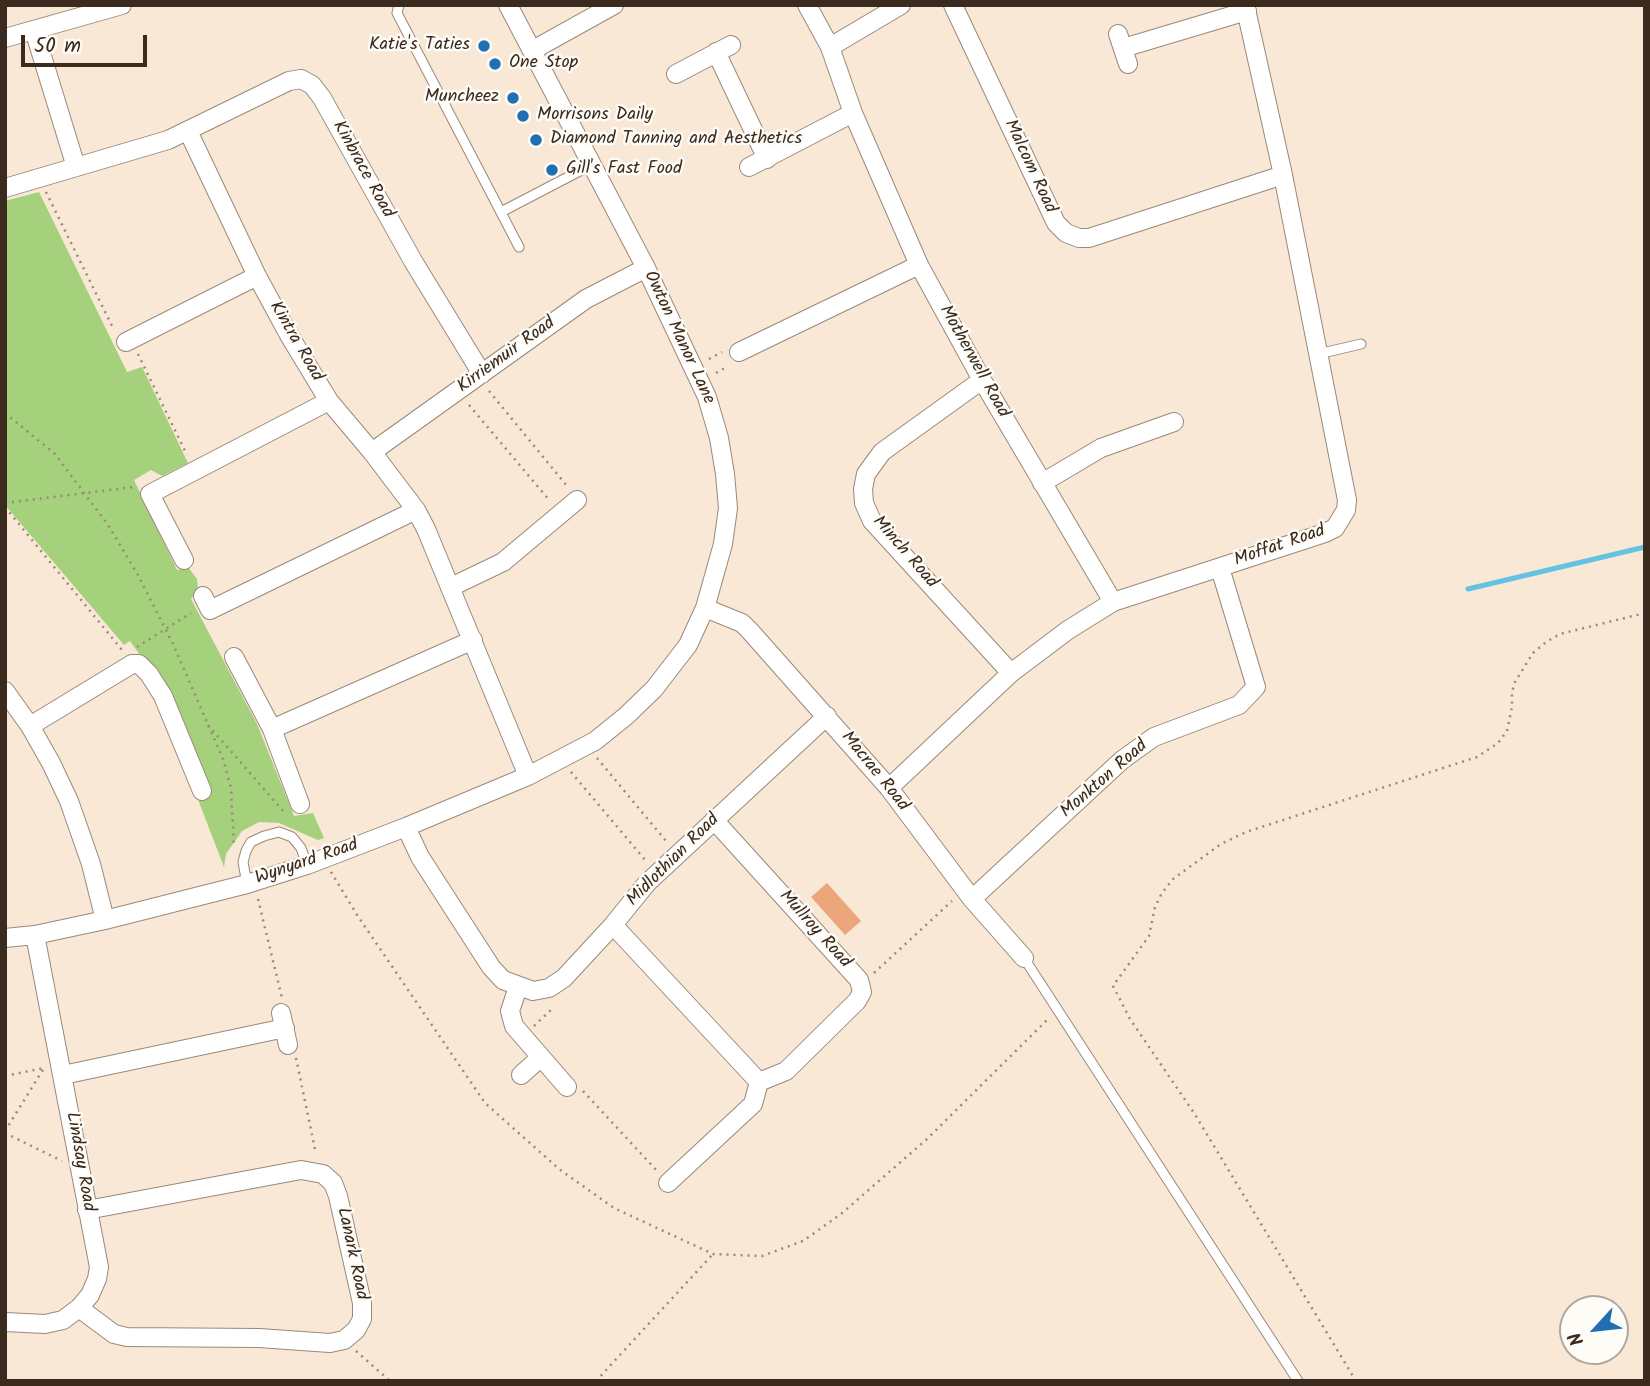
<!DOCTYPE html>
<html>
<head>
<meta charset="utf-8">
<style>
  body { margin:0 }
  #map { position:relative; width:1650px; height:1386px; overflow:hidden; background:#f8e8d5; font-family:Kalam,sans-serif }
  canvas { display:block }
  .frame { position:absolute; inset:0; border:7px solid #3b2a1e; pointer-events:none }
  .north { position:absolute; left:1559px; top:1295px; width:70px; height:70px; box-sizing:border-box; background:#fdfcf7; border:2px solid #afa8a0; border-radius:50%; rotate:243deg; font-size:19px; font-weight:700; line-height:28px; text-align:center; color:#3b2a1e }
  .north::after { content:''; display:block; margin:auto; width:24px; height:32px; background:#1f6fb2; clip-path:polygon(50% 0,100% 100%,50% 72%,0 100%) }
  .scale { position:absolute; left:21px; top:35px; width:126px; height:32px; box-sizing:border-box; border:4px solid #3b2a1e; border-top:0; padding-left:9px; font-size:21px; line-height:24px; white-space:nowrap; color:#3b2a1e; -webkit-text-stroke:5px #fdfcf7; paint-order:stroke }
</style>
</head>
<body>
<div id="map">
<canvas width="1650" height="1386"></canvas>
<div class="frame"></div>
<div class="north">N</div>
<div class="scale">50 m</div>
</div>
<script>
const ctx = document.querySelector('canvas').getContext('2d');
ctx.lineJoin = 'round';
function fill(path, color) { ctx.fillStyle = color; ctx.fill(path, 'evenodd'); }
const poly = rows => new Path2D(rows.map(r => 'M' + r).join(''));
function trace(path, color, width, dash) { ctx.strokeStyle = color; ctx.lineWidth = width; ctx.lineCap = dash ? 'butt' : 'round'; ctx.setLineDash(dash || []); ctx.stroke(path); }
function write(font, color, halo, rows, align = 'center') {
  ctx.font = font + ' Kalam,sans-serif'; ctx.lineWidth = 5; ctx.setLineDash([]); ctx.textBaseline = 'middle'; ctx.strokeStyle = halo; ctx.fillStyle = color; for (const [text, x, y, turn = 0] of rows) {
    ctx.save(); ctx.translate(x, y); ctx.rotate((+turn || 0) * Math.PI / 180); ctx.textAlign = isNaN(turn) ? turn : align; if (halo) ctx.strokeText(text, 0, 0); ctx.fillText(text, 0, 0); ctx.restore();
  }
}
fill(poly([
  [39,192,127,372,142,367,188,463,162,476,151,470,134,480,177,570,188,567,197,579,198,590,191,599,257,724,294,816,313,813,324,838,318,840,279,823,259,822,242,831,226,854,224,867,197,797,176,706,130,641,124,645,5,505,5,201]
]), '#a5d07c');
trace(poly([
  [1468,589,1645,547]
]), '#64c3e2', 5);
fill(poly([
  [827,883,861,921,845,935,811,897]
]), '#eba67b');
const service = poly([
  [399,5,397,13,519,247],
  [501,212,593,164],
  [1318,354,1361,344],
  [247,884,243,862,246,851,251,842,264,836,279,832,292,837,301,848,307,865],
  [1024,958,1298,1381]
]);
const minor = poly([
  [807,5,830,47,853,113,919,265,982,380,1113,602],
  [953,5,1056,223,1066,233,1079,238,1089,238,1283,175],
  [34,30,76,167],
  [1118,34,1128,64],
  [5,38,122,5],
  [830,47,901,5],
  [1123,48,1247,11],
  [533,50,614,5],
  [716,52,767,159],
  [676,74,731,45],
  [188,131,257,276,289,335,329,401,372,452,416,510,426,529,528,776],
  [749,167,853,113],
  [5,188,168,140,289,81,301,79,312,85,322,98,413,261,482,374],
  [126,342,257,276],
  [739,352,919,265],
  [982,380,882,452,866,474,863,489,864,503,872,521,1011,673],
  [372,452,586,299,646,268],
  [1042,483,1101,448,1174,422],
  [184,560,150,494,329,401],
  [451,587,503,562,577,500],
  [203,596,210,610,416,510],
  [705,608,742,623,750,631,889,788,972,899,1024,958],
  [234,657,272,729,300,804],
  [5,691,30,726,51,763,69,801,91,864,105,920],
  [30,726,132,664,139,664,149,674,163,696,202,791],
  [272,729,473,640],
  [889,788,1011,673,1068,630,1113,602,1325,533,1335,528,1346,510,1347,500,1283,175,1245,5],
  [406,827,420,857,491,967,503,980,533,991,549,988,564,978,613,925,647,883,827,716],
  [972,899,1122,760,1154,737,1239,705,1256,687,1220,568],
  [613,925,759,1082],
  [5,938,35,935,105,920,247,884,307,865,406,827,528,776,595,741,626,716,654,689,688,645,705,608,723,544,728,508,725,474,719,438,707,397,646,268,508,5],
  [518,987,510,1011,514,1026,567,1087],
  [281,1013,288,1045],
  [63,1075,285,1028],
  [521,1075,541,1057],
  [668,1183,753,1104,759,1082,786,1071,857,1001,862,992,859,980,714,820],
  [79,1308,114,1334,127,1337,259,1338,330,1343,344,1340,356,1330,362,1319,362,1303,338,1196,333,1183,323,1174,301,1170,87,1210],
  [5,1322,45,1324,63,1320,79,1308,90,1295,97,1279,99,1267,35,935]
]);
trace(service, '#9a897a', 11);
trace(minor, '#9a897a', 20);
trace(poly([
  [46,192,114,330],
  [138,354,187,455],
  [709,359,722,352],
  [716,373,728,366],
  [489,391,567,486],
  [469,405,550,501],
  [5,413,55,454,108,525,138,575,173,644,223,759,231,788,234,847],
  [5,503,134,487],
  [5,507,122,650],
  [137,647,191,613],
  [208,725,284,812],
  [597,758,666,841],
  [571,772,646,861],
  [331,872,357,915,485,1103,559,1169,614,1208,713,1254,762,1256,803,1241,841,1214,927,1139,1048,1019],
  [258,899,282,998],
  [874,973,952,901],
  [534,1026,554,1007],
  [296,1058,316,1154],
  [5,1076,44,1068],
  [583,1091,657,1171],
  [5,1131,44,1068],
  [5,1133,62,1161],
  [356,1351,390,1381],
  [596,1381,713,1254],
  [1356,1381,1194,1113,1130,1019,1113,986,1149,936,1155,907,1162,893,1173,879,1221,844,1246,832,1477,757,1498,743,1507,731,1512,707,1512,692,1515,682,1533,653,1546,642,1560,634,1645,613]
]), '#9a897a', 2.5, [2, 5]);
trace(service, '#fff', 9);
trace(minor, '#fff', 18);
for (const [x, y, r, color] of [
  [484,46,7,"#1f6fb2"],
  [495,64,7,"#1f6fb2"],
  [513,98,7,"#1f6fb2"],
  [523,116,7,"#1f6fb2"],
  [536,140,7,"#1f6fb2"],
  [552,170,7,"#1f6fb2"]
]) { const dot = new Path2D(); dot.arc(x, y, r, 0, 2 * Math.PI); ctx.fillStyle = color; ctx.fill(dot); trace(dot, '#fdfcf7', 2.5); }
write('18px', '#3b2a1e', '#fdfcf7', [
  ["Katie's Taties",470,46,"right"],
  ["One Stop",509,64],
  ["Muncheez",499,98,"right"],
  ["Morrisons Daily",537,116],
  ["Diamond Tanning and Aesthetics",550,140],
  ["Gill's Fast Food",566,170]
], 'left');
write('18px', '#3b2a1e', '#fdfcf7', [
  ["Malcom Road",1029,167,65],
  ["Kinbrace Road",362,170,61],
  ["Owton Manor Lane",678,338,65],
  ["Kintra Road",295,342,60],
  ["Kirriemuir Road",507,356,-36],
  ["Motherwell Road",973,362,61],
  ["Moffat Road",1280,547,-19],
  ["Minch Road",904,553,49],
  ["Macrae Road",874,772,51],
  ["Monkton Road",1105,780,-41],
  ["Midlothian Road",674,861,-45],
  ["Wynyard Road",307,863,-19],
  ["Mullroy Road",814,930,48],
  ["Lindsay Road",79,1162,80],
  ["Lanark Road",351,1254,78]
]);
</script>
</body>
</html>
